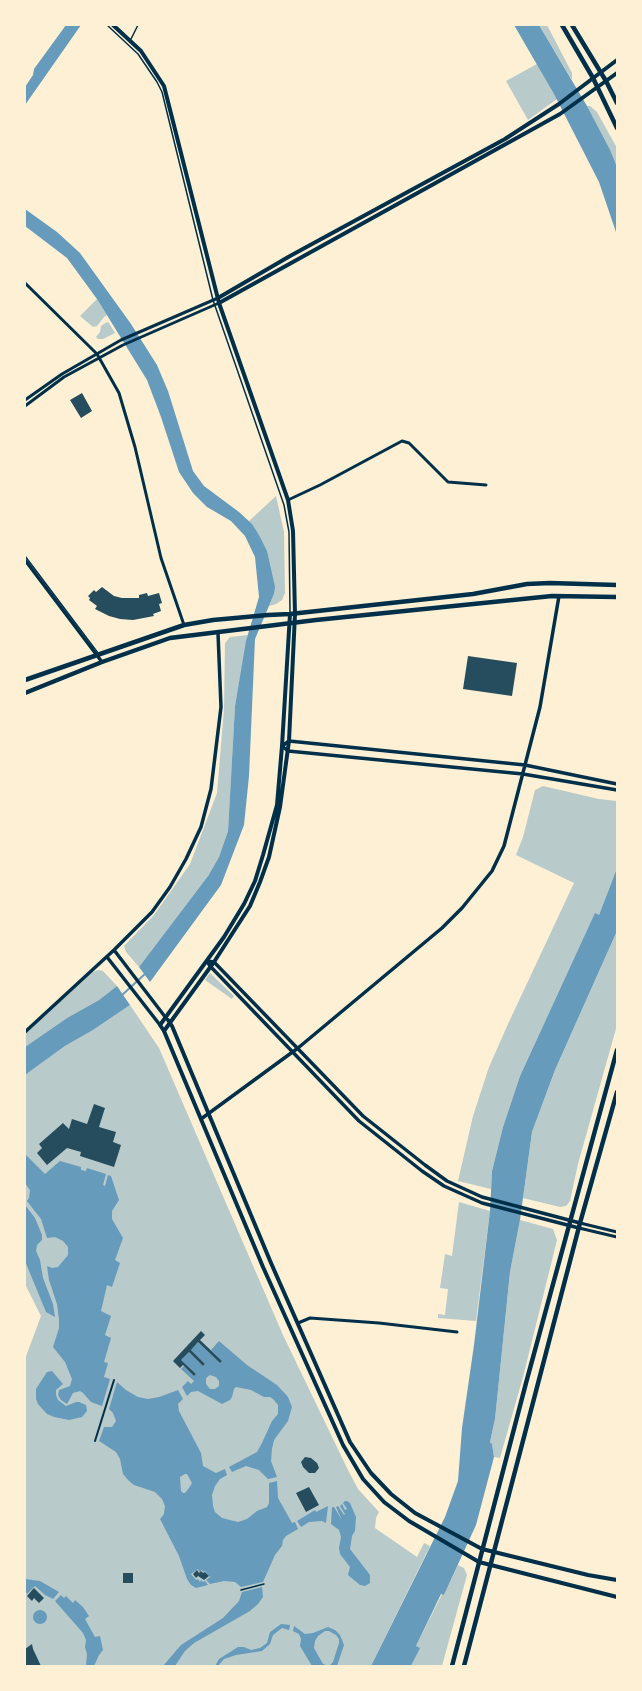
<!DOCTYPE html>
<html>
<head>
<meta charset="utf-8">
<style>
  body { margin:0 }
  #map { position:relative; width:642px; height:1691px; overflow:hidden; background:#fdf0d5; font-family:Inter,sans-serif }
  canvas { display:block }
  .frame { position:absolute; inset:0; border:26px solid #fdf0d5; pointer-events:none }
</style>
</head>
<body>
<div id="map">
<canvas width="642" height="1691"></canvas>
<div class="frame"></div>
</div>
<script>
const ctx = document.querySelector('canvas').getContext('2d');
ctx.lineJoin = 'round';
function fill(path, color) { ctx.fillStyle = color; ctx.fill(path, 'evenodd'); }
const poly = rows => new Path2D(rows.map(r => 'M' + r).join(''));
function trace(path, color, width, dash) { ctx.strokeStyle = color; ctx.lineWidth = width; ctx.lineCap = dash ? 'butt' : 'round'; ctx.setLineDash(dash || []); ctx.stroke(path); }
fill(poly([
  [539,25,547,25,572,73,572,80],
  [537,64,557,99,528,120,506,81],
  [587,106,590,106,597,112,617,148,617,167],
  [97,299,107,315,104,317,97,326,93,327,80,316],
  [107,322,109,323,115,333,103,339,98,339,96,337,100,332,101,326],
  [276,496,284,532,285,593,282,600,276,604,269,606,274,594,259,535,249,521],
  [248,635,235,706,228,831,219,857,208,876,139,967,126,952,124,946,154,915,190,864,217,793,224,709,225,643,230,637],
  [543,786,599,799,617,801,617,868,599,915,595,914,520,1076,503,1127,492,1171,491,1189,458,1181,473,1116,489,1067,508,1024,574,883,516,855,523,837,535,790],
  [617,931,617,1025,578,1164,570,1201,566,1206,560,1207,523,1198,532,1132,555,1070],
  [98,970,103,971,117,986,99,1000,67,1018,25,1047,25,1034,93,972],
  [210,973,234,996,232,999,205,980],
  [130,1005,159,1048,283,1335,348,1470,358,1489,379,1512,376,1518,375,1528,417,1557,424,1543,430,1546,371,1666,25,1666,25,1359,41,1316,25,1284,25,1075,65,1046,93,1030],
  [459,1202,490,1211,476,1321,438,1318,438,1314,445,1315,448,1289,440,1288,445,1254,452,1256],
  [520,1220,553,1229,557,1240,523,1377,500,1458,494,1457,492,1444,490,1442,495,1419,510,1272],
  [458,1565,464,1568,467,1575,442,1666,411,1666,419,1648,416,1646,442,1594,444,1595]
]), '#b9caca');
fill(poly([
  [66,25,81,25,25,105,25,87,33,75,34,69],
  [514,25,539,25,587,106,610,150,617,167,617,235,599,182,554,94],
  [25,209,57,232,80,253,131,324,157,365,168,391,193,471,204,486,239,512,252,524,259,535,267,551,275,587,274,594,255,639,249,776,244,825,221,885,150,982,139,967,208,876,219,857,228,831,235,706,246,641,259,597,255,557,245,536,231,521,207,507,193,493,179,472,161,417,147,380,97,299,67,258,25,226],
  [617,868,617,931,555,1070,532,1132,520,1220,510,1272,495,1419,490,1442,492,1444,494,1457,476,1525,444,1595,441,1594,416,1646,420,1648,411,1666,371,1666,445,1517,458,1481,462,1428,474,1345,490,1211,492,1171,503,1127,520,1076,595,913,599,915],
  [117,986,130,1005,93,1030,65,1046,25,1075,25,1047,67,1018,99,1000],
  [25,1154,45,1174,60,1161,81,1167,81,1170,86,1171,87,1168,106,1174,103,1185,105,1186,108,1175,111,1176,119,1200,112,1211,112,1219,123,1238,115,1260,120,1263,112,1287,107,1285,101,1311,111,1316,105,1335,111,1338,104,1362,108,1363,104,1377,110,1379,102,1406,91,1402,83,1393,80,1391,73,1393,67,1404,61,1400,58,1395,59,1390,70,1386,72,1379,65,1362,53,1347,59,1328,59,1320,57,1304,49,1280,47,1266,52,1268,58,1267,68,1255,68,1247,63,1241,55,1237,47,1238,41,1219,27,1201,29,1198,30,1190,25,1183],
  [25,1205,35,1218,42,1235,42,1240,37,1245,36,1251,40,1260,43,1278,53,1304,55,1317,46,1312,25,1261],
  [219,1341,247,1365,277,1385,288,1397,292,1407,288,1421,274,1440,272,1449,271,1461,277,1477,268,1479,259,1470,246,1466,232,1472,229,1467,257,1452,262,1443,272,1421,278,1414,278,1405,273,1399,270,1397,264,1397,251,1390,236,1387,234,1389,232,1397,230,1400,222,1404,198,1391,191,1392,187,1396,182,1387,188,1381,191,1384,194,1381,181,1369,184,1366,194,1376,196,1374,181,1360,189,1352,203,1366,205,1364,191,1350,198,1342,220,1363,222,1361,211,1350],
  [210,1375,216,1377,219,1381,219,1386,215,1389,210,1389,206,1384,206,1378],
  [52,1371,63,1384,56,1390,56,1395,58,1400,66,1406,76,1402,79,1402,86,1405,87,1411,82,1417,69,1420,54,1417,47,1414,38,1404,36,1399,36,1389,47,1372],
  [117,1382,126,1390,138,1397,148,1399,159,1397,178,1390,183,1399,178,1404,179,1411,201,1453,203,1466,216,1473,225,1469,227,1475,220,1479,215,1486,212,1495,213,1506,215,1512,222,1518,238,1522,247,1519,257,1511,267,1507,269,1503,269,1483,277,1481,278,1498,292,1523,295,1522,298,1529,286,1536,283,1540,282,1546,275,1555,263,1582,241,1587,235,1582,224,1581,210,1584,206,1580,210,1577,205,1571,203,1572,202,1570,199,1572,198,1569,191,1574,196,1580,198,1579,200,1582,201,1580,203,1582,205,1581,208,1585,196,1588,191,1585,187,1579,179,1556,160,1519,164,1514,165,1506,162,1499,155,1492,134,1485,128,1480,123,1474,120,1459,116,1452,99,1441,104,1427,112,1427,116,1421,113,1413,109,1409],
  [185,1474,187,1474,192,1483,189,1488,185,1493,183,1493,181,1491,180,1477],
  [345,1501,347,1501,350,1503,356,1517,355,1531,352,1536,350,1549,370,1575,370,1583,365,1586,360,1585,348,1575,350,1567,340,1554,339,1548,341,1537,339,1530,331,1524,332,1507,334,1507,342,1520,336,1507,338,1506,344,1515,345,1514,340,1506,342,1504,345,1510,347,1509,343,1503],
  [328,1506,326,1523,322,1521,309,1522,301,1527,297,1521,315,1510,316,1512],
  [25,1579,40,1581,59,1592,53,1599,45,1595,35,1586,27,1594,25,1591],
  [262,1587,263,1597,258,1604,250,1611,194,1643,185,1651,175,1666,163,1666,181,1645,223,1618,239,1601,242,1592],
  [61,1595,64,1598,66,1596,73,1603,75,1600,83,1607,89,1616,85,1619,95,1637,100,1636,103,1650,99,1655,94,1666,86,1666,87,1654,85,1647,86,1640,83,1633,55,1601],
  '33 1617a7 7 0 1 1 14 0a7 7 0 1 1-14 0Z',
  [281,1624,290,1625,289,1630,282,1628,273,1635,270,1644,262,1651,236,1655,224,1659,218,1666,215,1666,219,1659,238,1647,244,1647,251,1650,260,1648,267,1643,270,1632],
  [294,1626,305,1634,313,1633,328,1627,335,1630,340,1635,344,1645,337,1666,312,1666,300,1646,301,1639,299,1634,293,1631],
  [325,1631,329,1631,336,1635,339,1639,339,1643,333,1662,329,1666,323,1664,314,1648,315,1641,318,1636]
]), '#669bbc');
trace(poly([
  [121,996,146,973]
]), '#669bbc', 2);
fill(poly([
  [82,393,92,411,81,418,70,400],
  [102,587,114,596,122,598,139,598,139,595,147,593,148,596,159,593,162,603,159,604,161,611,153,614,154,616,133,620,120,619,109,616,95,609,97,606,89,600,90,598,88,596,94,590,96,592],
  [468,656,517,663,512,696,463,689],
  [94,1104,105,1108,99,1127,116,1132,113,1142,121,1145,114,1167,80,1156,81,1152,67,1148,47,1165,37,1153,42,1148,39,1144,63,1123,69,1129,72,1119,87,1124],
  [201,1331,205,1335,200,1340,222,1361,220,1363,198,1342,191,1350,205,1364,203,1366,189,1352,181,1360,196,1374,194,1376,183,1365,180,1368,173,1361],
  [305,1457,311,1458,317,1463,319,1468,315,1473,309,1473,303,1467,301,1462],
  [309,1487,319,1505,306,1512,296,1493],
  [197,1570,199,1573,201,1571,203,1573,205,1572,209,1576,204,1580,198,1576,196,1578,193,1574],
  [123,1573,133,1573,133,1583,123,1583],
  [34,1588,44,1598,39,1603,34,1598,32,1601,27,1596],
  [32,1644,33,1649,41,1666,25,1666,25,1649]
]), '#264d5e');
trace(poly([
  [241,1590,264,1584]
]), '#003049', 1.5);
trace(poly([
  [107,25,138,54,157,82,162,92,213,300,284,505,289,532,290,612],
  [131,39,138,25],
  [25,556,98,653]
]), '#003049', 1.5);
trace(poly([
  [95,1441,114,1380]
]), '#003049', 2);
trace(poly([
  [25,283,97,354,119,393,135,447,161,558,184,625],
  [25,400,62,374,121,340,218,298],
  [25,406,64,377,123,345,219,303],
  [288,500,320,485,402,441,409,443,448,482,486,485],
  [580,1223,617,1232],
  [579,1228,617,1237],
  [298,1323,310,1318,379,1323,457,1332]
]), '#003049', 3);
trace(poly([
  [25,560,102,662],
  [617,784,525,765,289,741,282,746,288,751,523,774,617,790],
  [114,950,166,1018],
  [107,957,160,1025],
  [207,961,210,966,359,1121,422,1171,444,1186,482,1203,579,1228],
  [207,961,214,962,363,1116,425,1165,447,1181,482,1197,580,1223],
  [25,1032,114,950,152,912,170,887,186,859,201,827,211,789,221,707,218,633],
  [201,1119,298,1048,442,928,462,908,492,871,504,846,540,707,559,596]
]), '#003049', 3.5);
trace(poly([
  [113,25,141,51,164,86,219,303,288,500,293,531,295,614,289,741,280,807,269,857,260,882,250,906,214,962,164,1031],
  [218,298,290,256,505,139,559,104,617,60],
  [219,303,560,114,617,73],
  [290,614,282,746,277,805,263,855,255,881,244,904,224,937,160,1025,164,1031,263,1267,343,1445,363,1479,384,1502,409,1521,479,1562,617,1597],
  [168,1020,172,1026,271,1263,350,1442,371,1473,391,1494,415,1513,482,1549,588,1575,617,1580]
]), '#003049', 4);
trace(poly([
  [562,25,593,78,617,128],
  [572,25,606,81,617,103],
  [25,680,184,625,213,620,268,615,290,614,473,594,527,584,550,583,617,585],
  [25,693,102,662,170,638,316,620,552,596,617,597],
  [452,1666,526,1383,617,1050],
  [464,1666,580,1223,617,1092]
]), '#003049', 4.5);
</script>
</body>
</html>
